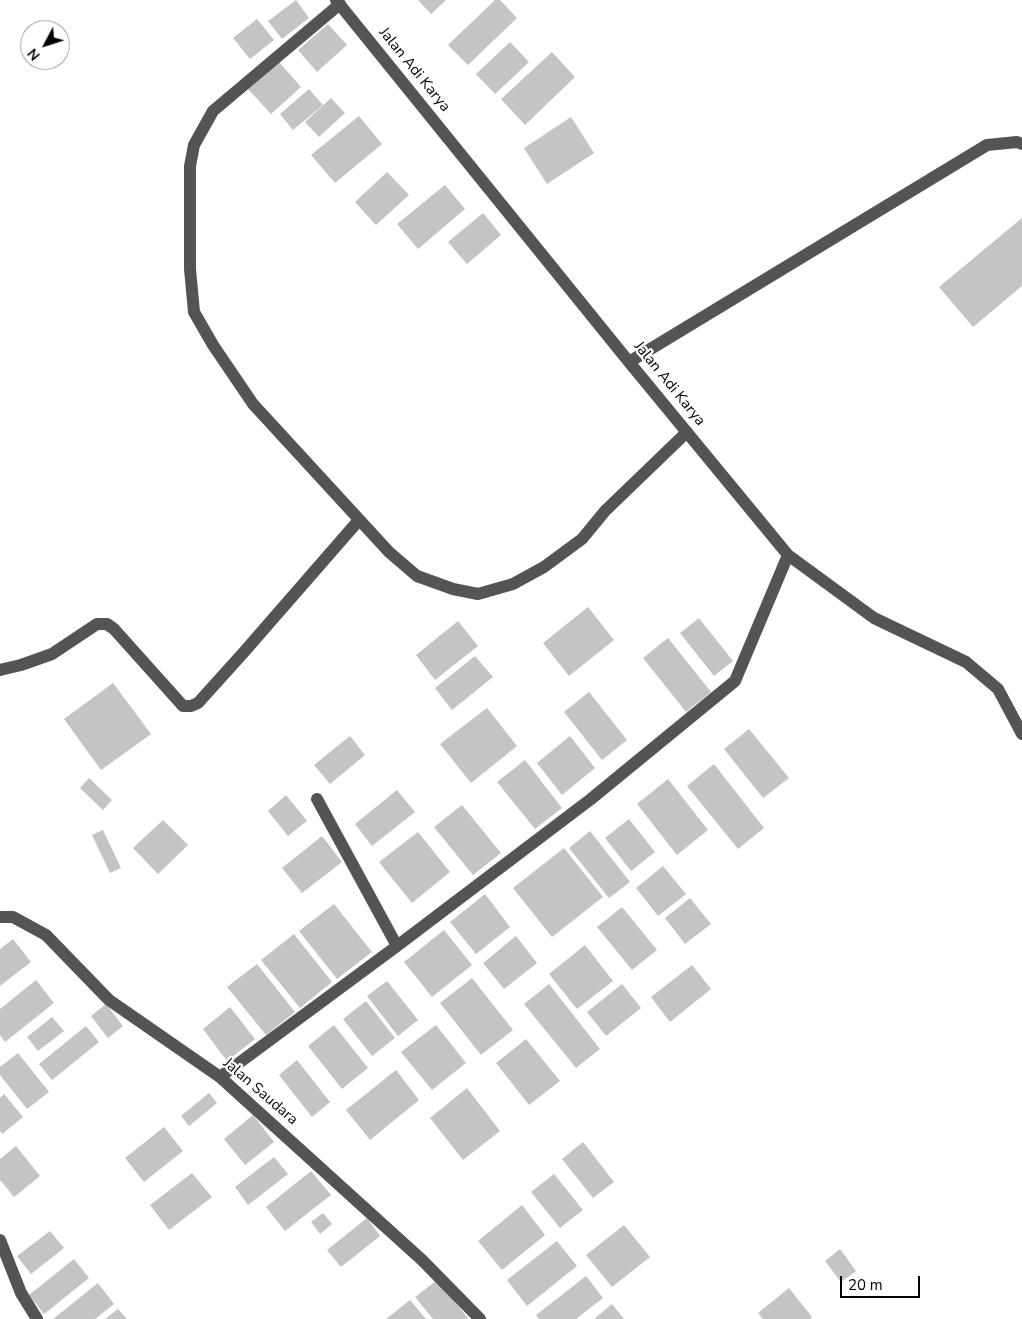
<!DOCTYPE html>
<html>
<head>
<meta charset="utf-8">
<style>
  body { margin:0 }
  #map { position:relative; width:1022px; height:1319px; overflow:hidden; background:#fff; font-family:"Nunito Sans",sans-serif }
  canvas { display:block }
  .north { position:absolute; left:20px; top:20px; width:50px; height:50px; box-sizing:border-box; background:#fff; border:1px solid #999; border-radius:50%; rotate:230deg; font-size:14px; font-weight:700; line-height:20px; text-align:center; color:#000 }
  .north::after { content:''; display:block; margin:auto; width:18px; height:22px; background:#000; clip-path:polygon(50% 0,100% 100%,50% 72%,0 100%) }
  .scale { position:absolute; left:840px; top:1276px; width:80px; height:22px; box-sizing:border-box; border:2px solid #000; border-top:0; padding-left:6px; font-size:15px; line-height:18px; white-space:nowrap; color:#000; -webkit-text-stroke:4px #fff; paint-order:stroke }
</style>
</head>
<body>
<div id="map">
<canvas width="1022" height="1319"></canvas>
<div class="north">N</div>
<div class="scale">20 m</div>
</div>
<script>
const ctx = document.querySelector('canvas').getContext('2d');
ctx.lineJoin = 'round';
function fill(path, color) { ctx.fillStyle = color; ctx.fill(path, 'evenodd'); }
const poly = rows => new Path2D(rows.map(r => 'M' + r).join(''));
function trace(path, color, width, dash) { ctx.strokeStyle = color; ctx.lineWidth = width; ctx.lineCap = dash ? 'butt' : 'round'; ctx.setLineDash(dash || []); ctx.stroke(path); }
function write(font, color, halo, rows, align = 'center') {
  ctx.font = font + ' "Nunito Sans",sans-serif'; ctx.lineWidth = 4.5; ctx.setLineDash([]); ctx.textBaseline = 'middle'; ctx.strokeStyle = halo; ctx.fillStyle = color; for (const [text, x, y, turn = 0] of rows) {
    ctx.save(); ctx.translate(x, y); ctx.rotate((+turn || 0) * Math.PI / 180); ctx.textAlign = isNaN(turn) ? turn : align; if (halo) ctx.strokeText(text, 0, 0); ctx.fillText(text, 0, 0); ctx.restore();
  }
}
fill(poly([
  [296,0,309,18,282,39,268,21],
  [418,0,446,0,431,14],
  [495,0,500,0,517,18,468,65,448,45],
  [257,19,274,40,250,59,233,38],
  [328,24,347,45,317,72,298,50],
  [510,42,529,62,495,94,476,74],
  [552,52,575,77,525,125,501,99],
  [279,62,301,87,271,114,248,89],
  [309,89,323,105,293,130,280,114],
  [331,98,345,113,319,137,305,122],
  [359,116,382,144,335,183,311,155],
  [571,117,594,153,547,184,524,148],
  [387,172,409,195,376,225,355,202],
  [445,185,465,209,418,249,397,224],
  [483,213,501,235,467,264,448,242],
  [1022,218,1022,286,973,327,939,287],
  [588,607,614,640,569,676,543,643],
  [699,618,733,661,714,676,680,633],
  [458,621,478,646,435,680,416,655],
  [668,638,711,692,686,712,643,658],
  [475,656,493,677,452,710,435,688],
  [113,683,151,734,101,770,64,719],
  [589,692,627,740,602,760,564,712],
  [487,708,517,746,471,783,440,744],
  [749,729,789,778,763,798,724,749],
  [350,736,365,755,330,784,314,765],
  [570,736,595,768,562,795,537,763],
  [525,760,562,808,535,829,497,782],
  [714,764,764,828,738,849,687,786],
  [89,778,112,800,103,810,80,788],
  [668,779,708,830,677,855,637,804],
  [397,790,415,812,372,846,355,824],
  [286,795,307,821,288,836,268,811],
  [462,805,501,853,473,875,434,827],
  [629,819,655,852,631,871,605,838],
  [163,820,188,845,158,874,133,848],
  [103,830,121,868,110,873,92,835],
  [590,831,630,882,609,898,569,848],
  [418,832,450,872,412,903,379,862],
  [322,836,342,862,302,893,282,868],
  [564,848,603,897,552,937,513,888],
  [663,866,686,894,658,916,636,888],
  [485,894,510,927,476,954,450,922],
  [690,898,711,924,685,944,665,918],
  [334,904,372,952,337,979,299,931],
  [622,907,657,950,632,970,597,927],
  [444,930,472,965,432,997,404,962],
  [294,934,332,982,300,1008,261,960],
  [516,936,537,963,504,989,483,963],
  [13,939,31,962,0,986,0,949],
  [585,945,613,981,577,1009,549,974],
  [257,964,295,1012,266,1035,227,987],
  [692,965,711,989,670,1022,651,997],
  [472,978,513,1030,481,1055,440,1003],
  [36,980,54,1003,5,1042,0,1035,0,1009],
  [387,981,418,1020,398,1036,367,996],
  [549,984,600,1049,576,1068,524,1004],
  [622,984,641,1008,606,1036,587,1012],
  [366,1001,395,1038,372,1056,343,1019],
  [106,1004,123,1026,108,1038,91,1016],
  [230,1007,255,1039,227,1061,203,1029],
  [52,1017,64,1031,38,1051,27,1037],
  [334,1025,368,1068,342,1089,308,1046],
  [436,1025,466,1063,432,1090,401,1052],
  [86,1026,99,1042,52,1080,39,1064],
  [526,1039,560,1081,529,1105,496,1063],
  [18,1053,49,1092,27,1109,0,1075,0,1067],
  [297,1060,330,1102,312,1117,279,1075],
  [396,1070,419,1100,370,1140,346,1110],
  [467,1088,500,1131,463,1160,430,1118],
  [209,1093,217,1103,189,1126,181,1116],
  [4,1094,23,1117,2,1134,0,1131,0,1098],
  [253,1115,274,1142,245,1165,224,1139],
  [164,1127,183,1151,144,1182,125,1158],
  [583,1142,614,1182,593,1198,562,1159],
  [16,1146,40,1176,14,1197,0,1180,0,1159],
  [274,1157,288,1174,248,1205,235,1187],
  [311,1171,331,1195,285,1231,266,1207],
  [192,1173,212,1197,169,1230,150,1205],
  [554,1174,583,1210,560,1228,531,1192],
  [522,1205,545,1235,502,1270,478,1241],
  [323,1213,332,1224,320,1234,311,1222],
  [367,1218,380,1236,341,1267,327,1250],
  [624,1225,650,1257,612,1287,586,1255],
  [50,1231,64,1248,31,1274,17,1256],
  [557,1241,577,1266,527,1306,507,1280],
  [840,1249,856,1271,841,1282,825,1261],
  [74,1259,89,1278,44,1314,29,1295],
  [586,1276,603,1298,576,1319,539,1319,536,1315],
  [437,1280,468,1318,466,1319,433,1319,415,1297],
  [98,1283,114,1304,95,1319,53,1319],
  [789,1288,812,1317,810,1319,763,1319,758,1313],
  [410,1300,426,1319,386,1319],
  [612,1304,624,1319,594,1319],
  [118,1309,127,1319,105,1319]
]), '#c4c4c4');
trace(poly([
  [336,0,629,362,788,555,874,618,966,662,998,689,1022,734],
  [340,4,213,111,194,145,190,166,190,269,194,312,213,345,253,404,389,552,417,576,453,589,478,594,513,584,544,567,582,539,605,511,687,432],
  [629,362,987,145,1017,142,1022,144],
  [0,670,21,665,52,654,97,624,107,624,114,629,183,706,191,706,198,703,244,652,359,520],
  [317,799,397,946],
  [0,917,13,917,46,935,109,1000,220,1077,422,1260,480,1319],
  [220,1077,397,946,591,799,735,681,788,555],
  [0,1240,21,1293,37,1319]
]), '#545454', 12);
write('15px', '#000', '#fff', [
  ["Jalan Adi Karya",414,70,51],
  ["Jalan Adi Karya",669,384,51],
  ["Jalan Saudara",260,1092,41]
]);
</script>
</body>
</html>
